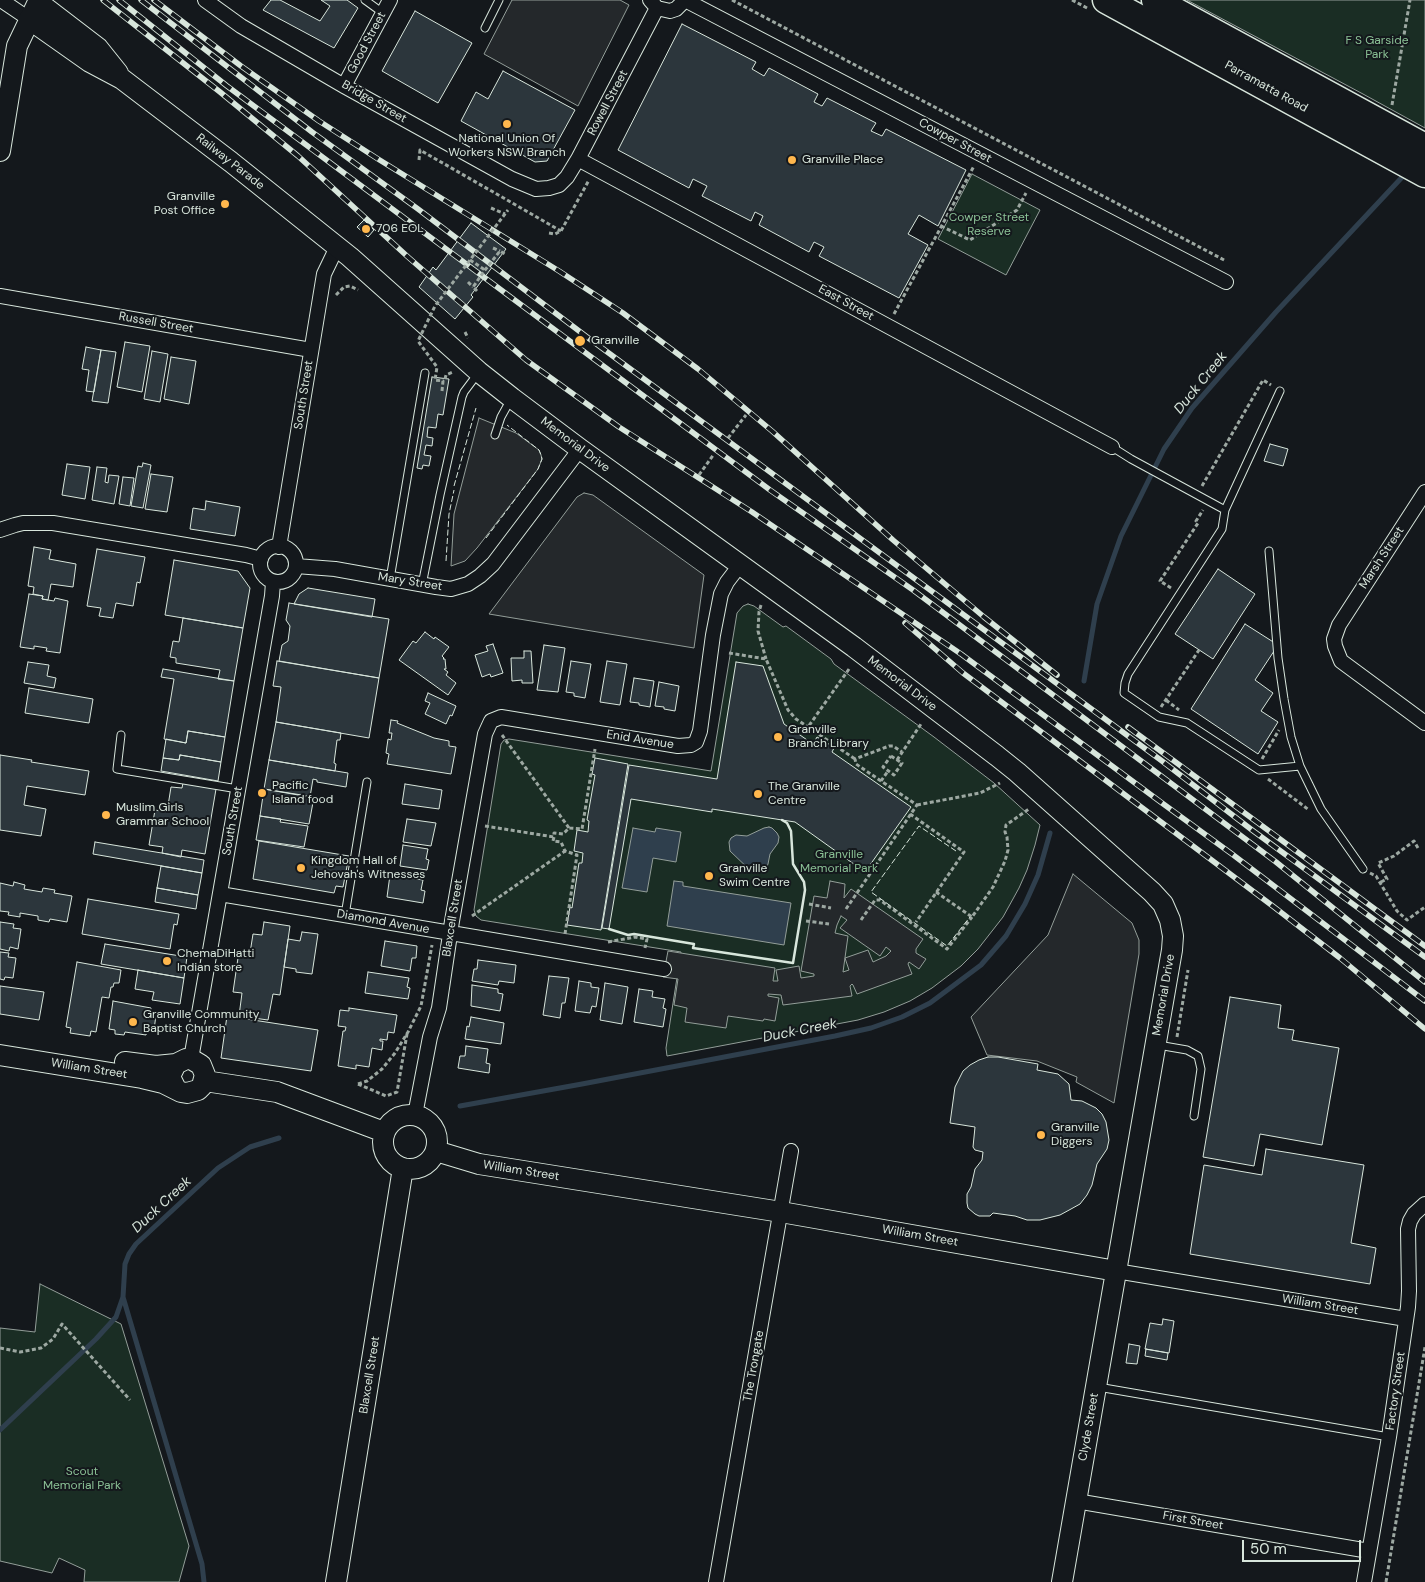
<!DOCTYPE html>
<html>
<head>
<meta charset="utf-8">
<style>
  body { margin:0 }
  #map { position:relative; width:1425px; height:1582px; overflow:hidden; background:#14181c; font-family:"DM Sans",sans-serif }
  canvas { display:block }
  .scale { position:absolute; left:1242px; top:1540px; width:119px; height:22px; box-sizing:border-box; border:2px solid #d8e6dc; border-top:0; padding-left:6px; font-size:15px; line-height:18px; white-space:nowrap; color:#d8e6dc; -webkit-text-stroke:4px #14181c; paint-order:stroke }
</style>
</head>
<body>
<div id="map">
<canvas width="1425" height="1582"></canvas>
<div class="scale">50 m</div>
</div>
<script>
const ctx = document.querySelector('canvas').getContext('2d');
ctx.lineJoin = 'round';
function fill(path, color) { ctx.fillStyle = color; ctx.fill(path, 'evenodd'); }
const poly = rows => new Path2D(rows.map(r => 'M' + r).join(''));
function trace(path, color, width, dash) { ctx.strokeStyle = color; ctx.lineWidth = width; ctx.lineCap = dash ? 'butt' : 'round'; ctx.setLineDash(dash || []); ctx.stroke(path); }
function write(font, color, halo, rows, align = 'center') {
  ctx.font = font + ' "DM Sans",sans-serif'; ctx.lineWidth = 4; ctx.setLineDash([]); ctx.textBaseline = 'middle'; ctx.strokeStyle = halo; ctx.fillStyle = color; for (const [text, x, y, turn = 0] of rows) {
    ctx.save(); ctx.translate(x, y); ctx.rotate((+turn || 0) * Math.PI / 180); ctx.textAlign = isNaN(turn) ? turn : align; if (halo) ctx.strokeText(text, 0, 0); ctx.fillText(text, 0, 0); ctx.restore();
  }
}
const green = poly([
  [1187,0,1425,0,1425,128,1363,94,1187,0],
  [972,174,1040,210,1006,275,938,239,972,174],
  [748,604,754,606,783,627,786,626,831,659,834,664,934,737,994,783,1040,825,1035,845,1027,870,1019,888,1003,917,978,949,961,966,932,988,910,1001,884,1012,858,1020,667,1056,666,1048,681,952,481,920,476,916,474,910,501,744,504,740,509,739,711,771,737,613,743,606,748,604],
  [40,1284,121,1324,189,1546,179,1582,84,1582,85,1570,59,1558,52,1573,0,1561,0,1328,35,1332,40,1284]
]);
fill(green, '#1a2d24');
trace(green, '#939e99', 1);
const parking = poly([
  [512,0,620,0,629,5,578,106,484,54,512,0],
  [479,418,516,433,539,450,541,455,542,459,538,469,477,548,465,561,451,566,454,514,479,418],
  [584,493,593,495,704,575,694,648,489,614,577,497,584,493],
  [1073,874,1132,923,1139,940,1139,954,1114,1103,1076,1082,1077,1077,1037,1061,987,1055,971,1017,1048,935,1073,874],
  [830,881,845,884,844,898,851,889,923,939,916,949,916,953,926,959,919,969,909,962,908,964,912,974,857,994,853,985,852,984,850,986,852,996,783,1005,781,995,768,994,768,996,779,998,775,1021,764,1019,763,1021,728,1016,726,1028,685,1022,687,1008,674,1005,678,979,663,977,668,951,775,968,773,981,778,981,776,970,799,966,801,978,814,976,814,974,801,971,814,896,827,898,830,881],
  [841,916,847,920,840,928,880,956,886,947,891,951,886,956,873,962,868,950,845,958,849,970,843,972,848,936,835,933,837,925,841,916]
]);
fill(parking, '#24282b');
trace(parking, '#939e99', 1);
const water = poly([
  [769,827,772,828,777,833,779,837,778,843,770,854,768,864,765,871,759,873,753,873,730,851,729,842,731,838,736,835,747,836,764,828,769,827],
  [633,828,655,832,656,828,681,832,676,862,653,858,647,892,622,888,633,828],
  [674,881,683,882,683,886,791,903,784,945,667,926,674,881]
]);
fill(water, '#2f3f4d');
trace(water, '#939e99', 1);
trace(poly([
  [1084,681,1097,604,1121,536,1164,449,1192,408,1276,312,1406,173],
  [460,1106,582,1084,835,1036,871,1028,902,1017,930,1003,981,965,1006,936,1025,904,1038,875,1050,833],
  [123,1297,202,1564,204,1582],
  [0,1430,96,1339,116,1317,123,1297,125,1264,129,1254,136,1244,218,1168,250,1147,279,1138]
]), '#2f3f4d', 5);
const building = poly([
  [271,0,280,0,320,21,330,6,321,0,347,0,358,8,334,48,263,10,271,0],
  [415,11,472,43,438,103,382,71,415,11],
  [682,24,756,62,752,69,764,76,769,68,818,94,814,102,822,106,827,98,876,123,871,131,882,136,886,129,966,170,938,226,919,215,908,234,928,245,899,298,819,256,824,247,814,242,809,252,759,225,763,216,755,212,751,221,702,196,707,186,693,179,689,188,618,150,682,24],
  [503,71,575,110,547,161,535,162,461,121,476,92,488,99,503,71],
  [364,220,374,230,368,237,357,227,364,220],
  [471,223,506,249,471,295,473,297,455,319,419,287,433,267,436,270,471,223],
  [125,342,150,346,142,392,117,387,125,342],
  [86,347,101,350,94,392,86,391,89,370,82,369,86,347],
  [101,350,116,352,108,403,92,401,101,350],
  [152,351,168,354,160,402,144,399,152,351],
  [171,357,196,361,189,404,164,399,171,357],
  [432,377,449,379,443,415,438,414,436,428,428,427,427,437,433,438,432,446,426,445,424,455,431,456,429,466,423,465,422,469,417,468,432,377],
  [1270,444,1288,449,1283,466,1264,461,1270,444],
  [143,463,151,465,143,508,131,506,138,466,142,467,143,463],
  [67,464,90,467,85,499,62,495,67,464],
  [97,467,107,468,105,482,108,483,109,475,119,476,114,504,92,500,97,467],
  [151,474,173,477,167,512,145,509,151,474],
  [123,477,134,478,130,506,119,504,123,477],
  [206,501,240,507,235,536,190,529,193,508,205,510,206,501],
  [34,547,51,550,49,559,76,564,73,587,51,584,48,600,42,599,43,596,33,594,34,587,28,586,34,547],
  [97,549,145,557,140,583,137,582,133,606,116,603,113,618,99,616,101,608,87,606,97,549],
  [174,560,238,571,250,588,243,628,165,615,174,560],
  [1218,569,1255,594,1213,659,1175,634,1218,569],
  [308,588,375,599,372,617,294,604,299,594,308,588],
  [29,594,43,596,42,599,54,601,55,598,68,601,60,653,46,651,47,648,34,646,34,649,20,647,29,594],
  [289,603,389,619,379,678,279,661,282,645,288,641,290,626,286,620,289,603],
  [183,618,243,628,234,681,218,679,220,670,176,663,176,658,170,657,173,641,179,642,183,618],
  [1245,624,1278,645,1255,680,1273,693,1261,711,1278,722,1258,754,1191,709,1245,624],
  [425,632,434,639,435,637,449,647,442,656,444,658,443,659,445,659,446,669,444,669,448,672,446,675,456,683,448,695,399,660,413,641,416,643,425,632],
  [493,644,503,673,491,677,490,674,482,677,475,655,488,651,486,646,493,644],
  [544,645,565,648,558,692,537,690,544,645],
  [524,651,531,651,533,683,522,683,522,680,512,681,511,658,524,658,524,651],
  [277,661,379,678,369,738,276,722,281,687,273,686,277,661],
  [571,661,591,664,585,698,574,696,574,693,566,692,571,661],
  [607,661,627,664,620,705,600,702,607,661],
  [28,662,49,665,47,676,56,678,54,688,24,683,28,662],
  [736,662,763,666,784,724,813,744,817,737,826,742,834,748,832,752,911,807,865,872,795,822,712,809,712,812,631,799,609,929,602,928,629,765,717,779,736,662],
  [163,669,234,681,225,737,188,731,186,743,164,739,174,679,161,677,163,669],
  [634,678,654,681,650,707,639,705,639,703,630,702,634,678],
  [659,682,679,686,675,711,664,709,664,707,655,706,659,682],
  [29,688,93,699,89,723,25,713,29,688],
  [428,693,456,706,452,716,450,715,446,724,425,714,430,703,425,701,428,693],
  [391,720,398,721,397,723,434,738,449,741,449,746,456,747,451,774,387,764,389,754,386,753,388,739,391,740,392,733,389,733,391,720],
  [276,722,341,733,340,740,337,740,334,763,336,764,335,771,269,760,276,722],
  [188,731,225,737,221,762,180,755,179,760,163,758,166,739,186,743,188,731],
  [0,755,32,760,31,762,89,771,85,795,27,786,24,805,46,809,41,836,0,830,0,755],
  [180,755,221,762,218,781,161,771,163,758,179,760,180,755],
  [595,758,628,764,601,930,567,925,570,907,572,908,579,863,582,863,583,853,574,851,577,830,588,832,589,821,587,820,595,775,592,774,595,758],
  [269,760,348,773,346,787,317,782,317,780,313,779,310,797,264,789,269,760],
  [183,783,216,789,205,854,182,850,181,857,162,853,163,847,149,845,155,810,167,812,171,787,182,788,183,783],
  [405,784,442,790,439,809,402,804,405,784],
  [264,789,314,797,309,824,260,816,264,789],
  [260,816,281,819,280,822,308,826,304,847,256,840,260,816],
  [407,819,436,823,431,846,403,842,407,819],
  [259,841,349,856,343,887,336,886,334,893,253,879,259,841],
  [95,842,204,860,202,873,93,854,95,842],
  [403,845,428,849,426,859,429,860,427,870,400,866,403,845],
  [161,866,202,873,198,895,157,888,161,866],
  [390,875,423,880,421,890,425,891,423,903,387,897,390,875],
  [14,882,25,885,24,889,42,892,43,888,55,890,54,893,72,896,67,922,50,919,49,922,38,920,38,916,20,913,20,917,8,915,9,912,0,911,0,883,13,886,14,882],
  [157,888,198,895,196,909,155,902,157,888],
  [88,899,179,914,177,925,174,924,170,949,82,934,88,899],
  [0,922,14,924,13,928,21,929,18,949,10,947,9,951,0,949,0,922],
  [264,922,290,926,280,995,273,994,268,1020,239,1016,242,993,233,992,239,951,250,953,253,934,262,935,264,922],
  [302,932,318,934,312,974,296,972,296,969,284,967,288,939,300,941,302,932],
  [385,941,417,946,416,958,412,958,410,971,381,966,385,941],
  [105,944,187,957,184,978,101,964,105,944],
  [0,952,9,953,8,957,16,958,13,978,5,977,4,980,0,979,0,952],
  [478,960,516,965,514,983,499,981,498,985,472,981,474,969,477,969,478,960],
  [77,962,121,970,119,983,114,983,113,987,111,987,109,998,102,997,96,1032,91,1031,90,1036,70,1033,71,1028,66,1027,77,962],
  [138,970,184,978,180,1004,152,1000,154,992,135,989,138,970],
  [368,972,409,978,407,987,410,988,408,999,365,993,368,972],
  [549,976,569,978,565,1003,562,1003,560,1018,543,1015,549,976],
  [579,981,591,983,591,987,599,988,596,1007,592,1006,590,1013,575,1011,579,981],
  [605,983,628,987,622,1024,600,1020,605,983],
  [472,985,498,989,498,993,503,994,500,1011,471,1006,472,985],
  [0,986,44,992,39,1020,0,1014,0,986],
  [639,989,653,991,652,997,665,999,663,1008,666,1009,663,1027,634,1022,639,989],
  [1230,997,1281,1005,1278,1028,1294,1030,1292,1040,1339,1048,1322,1145,1260,1134,1254,1166,1203,1157,1230,997],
  [113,1001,151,1008,150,1014,156,1015,154,1030,147,1029,146,1035,125,1032,124,1035,115,1034,115,1030,109,1029,113,1001],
  [349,1008,397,1015,394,1033,388,1032,387,1040,380,1039,380,1041,383,1041,382,1050,372,1048,369,1067,356,1065,356,1069,338,1066,343,1031,345,1031,346,1027,338,1026,340,1010,349,1011,349,1008],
  [227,1016,318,1030,311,1071,221,1058,227,1016],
  [471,1017,504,1023,501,1044,465,1039,467,1026,469,1027,471,1017],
  [466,1046,488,1049,486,1063,490,1064,489,1073,458,1068,460,1056,465,1056,466,1046],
  [988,1057,998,1057,1038,1064,1037,1070,1058,1074,1069,1084,1071,1100,1082,1101,1096,1108,1102,1114,1106,1122,1109,1140,1107,1149,1097,1164,1092,1185,1087,1195,1080,1204,1071,1209,1060,1215,1040,1220,1027,1220,1015,1216,993,1213,990,1216,979,1216,975,1214,968,1208,967,1203,967,1194,971,1187,975,1169,982,1160,983,1152,975,1150,973,1147,975,1127,950,1123,955,1087,963,1071,970,1065,979,1060,988,1057],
  [1266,1149,1364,1165,1351,1243,1376,1248,1370,1284,1190,1254,1204,1165,1262,1175,1266,1149],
  [1163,1319,1174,1321,1169,1353,1145,1349,1150,1323,1162,1325,1163,1319],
  [1129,1344,1140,1346,1137,1364,1126,1363,1129,1344],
  [1146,1349,1168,1353,1167,1360,1145,1356,1146,1349]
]);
fill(building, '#2c363c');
trace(building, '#d8e6dc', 1);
const lane = poly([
  [365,0,383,13],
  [485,28,499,0],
  [495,435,501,417,511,399],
  [1112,447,1131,459,1225,510],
  [1269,551,1278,658,1284,699,1291,737,1300,766,1259,770,1187,723,1159,717,1124,693,1125,683,1128,674,1222,529,1225,510,1280,391],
  [390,579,425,373],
  [422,585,440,495,462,397,464,392,479,372],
  [121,735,117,769,238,789],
  [1300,766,1321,809,1363,869],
  [345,915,367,782],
  [1158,1045,1187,1050,1198,1056,1201,1069,1194,1116],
  [1098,1387,1389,1437]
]);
const street = poly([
  [1,0,29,19],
  [205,0,241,26,344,86,512,179,536,189,549,188,559,185,567,177,578,159,657,8],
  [650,0,657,8,670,11,676,9,685,0],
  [685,0,1226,282],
  [344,86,390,0],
  [578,159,1112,447],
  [0,296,311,350],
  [1425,492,1339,625,1334,639,1335,646,1341,661,1425,723],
  [0,530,15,525,23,523,53,523,246,555,261,559],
  '260 564a18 18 0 1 1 36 0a18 18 0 1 1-36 0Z',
  [279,547,324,274,337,247],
  [296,566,335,569,436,587,451,589,468,584,480,576,493,564,580,449],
  [220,894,664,969],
  [191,1059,272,596,273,582],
  [415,1115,430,1037,439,1008,452,921,485,734,491,721,501,717,678,746,691,745,696,742,700,731,713,635,721,594,727,582,740,565],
  [1116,1271,1406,1319],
  [1076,1501,1369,1551],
  [716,1582,791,1151],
  [1364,1582,1389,1437,1408,1307,1409,1291,1408,1229,1410,1221,1414,1214,1425,1204]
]);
const secondary = poly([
  [38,2,98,48,118,73],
  [29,19,90,62,122,79,231,162,350,257,479,372,512,398,580,449,854,647,997,756,1017,772,1152,892,1163,904,1170,920,1173,936,1172,950,1062,1582],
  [0,151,17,46,39,0],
  [0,1055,142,1078,163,1083,181,1092,187,1093,198,1090,202,1086,205,1075,201,1065,191,1059,186,1059,176,1064,171,1074,171,1079,176,1089],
  [125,1062,156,1066,176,1064],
  [205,1081,277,1092,384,1132],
  '383 1142a27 27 0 1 1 54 0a27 27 0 1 1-54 0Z',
  [436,1151,479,1164,781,1212,1116,1271],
  [336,1582,403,1168]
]);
const highway = poly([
  [1106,0,1425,174],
  [1155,0,1425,147]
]);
trace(lane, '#d8e6dc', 9);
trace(street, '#d8e6dc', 16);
trace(secondary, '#d8e6dc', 22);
trace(highway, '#d8e6dc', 29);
trace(poly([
  [732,0,1226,261],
  [1072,0,1089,9],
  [1392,105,1410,0],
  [419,160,420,150,561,231],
  [491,208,505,214],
  [941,226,970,240,1017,210,1026,193],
  [549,233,555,234,561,231,589,180],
  [493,248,500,251],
  [470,260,485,270],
  [468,282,473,287],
  [336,295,344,287,350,286,358,290],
  [894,314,974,166],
  [465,332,468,338],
  [445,379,446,375,453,372],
  [728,438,746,415],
  [699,475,714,454],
  [1202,486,1263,380,1271,385],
  [1171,588,1160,581,1198,523,1196,521,1203,510],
  [761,605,759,612,758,631,766,659],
  [729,653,766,659,788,710,796,719,808,727],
  [849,669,808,727,855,759],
  [1166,700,1179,710],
  [1161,707,1199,650],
  [502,735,569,828],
  [891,756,902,763,894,775,883,767,891,756],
  [1262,759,1279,730],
  [897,760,921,724],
  [1268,779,1309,810],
  [881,781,856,764,855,759,889,746,893,746,902,752],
  [917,805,980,793,1000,783],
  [910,814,964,852,916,922],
  [485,826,554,837],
  [1370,873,1376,876,1397,911,1407,920,1425,907],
  [1381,882,1387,879,1378,863,1394,856,1414,841,1418,848],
  [936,892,972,917,993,887,1005,861,1008,850,1007,837,1005,832,1006,825,1029,809],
  [809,904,831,908],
  [846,909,917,805,881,781,888,771],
  [472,916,565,851],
  [861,920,875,900,880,900,947,949,972,917],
  [806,921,829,924],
  [565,934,577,855,565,851,561,842,553,841,554,837,554,833,563,834,569,828,582,829,595,749],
  [608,942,635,937,647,939,645,948],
  [1177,1037,1188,970],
  [358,1084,367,1081,382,1069,395,1053,408,1032,421,1006,432,945],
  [358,1084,386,1096,397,1092,407,1034],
  [0,1348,20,1352,41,1348,53,1339,62,1324,130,1400],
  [1386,1582,1425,1347]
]), '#9da8a2', 3, [4, 2.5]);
trace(lane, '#14181c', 7);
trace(street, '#14181c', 14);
trace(secondary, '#14181c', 20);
trace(highway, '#14181c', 26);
const rail = poly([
  [103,0,220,92,298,156,408,257,526,360,619,427,752,512,961,654,1162,803,1232,854,1425,1001],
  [119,0,227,86,770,490,913,590,1276,862,1425,982],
  [141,0,312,132,418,209,587,337,1162,761,1252,830,1425,957],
  [154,0,241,66,319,121,378,159,559,271,623,313,698,369,772,431,893,540,984,617,1057,675],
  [905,623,963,673,1274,907,1340,958,1425,1029],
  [1128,727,1425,946]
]);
trace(rail, '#d8e6dc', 5.5);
trace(rail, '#14181c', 4, [11]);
trace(poly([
  [477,291,473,287,485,270,500,251,505,254],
  [442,391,443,381,435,380,437,367,418,341,435,306,508,210]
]), '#9da8a2', 3, [4, 2.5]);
trace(poly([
  [454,486,476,408],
  [486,538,538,469,542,459,541,455,539,450,507,425],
  [446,561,449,514,454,490],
  [956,851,919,826,871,892,947,946,970,917]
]), '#d8e6dc', 1, [6, 2.5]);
trace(poly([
  [609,929,628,935,634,934,694,944,693,948,793,963,805,890,804,882,793,864,791,831,787,823,782,820]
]), '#d8e6dc', 2.5);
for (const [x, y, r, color] of [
  [507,124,5,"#ffb74d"],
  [792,160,5,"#ffb74d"],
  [225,204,5,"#ffb74d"],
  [366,229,5,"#ffb74d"],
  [580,341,6,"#ffb74d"],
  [778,737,5,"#ffb74d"],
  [262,793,5,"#ffb74d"],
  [758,794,5,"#ffb74d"],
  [106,815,5,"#ffb74d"],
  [301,868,5,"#ffb74d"],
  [709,876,5,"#ffb74d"],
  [167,961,5,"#ffb74d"],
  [133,1022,5,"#ffb74d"],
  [1041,1135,5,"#ffb74d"]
]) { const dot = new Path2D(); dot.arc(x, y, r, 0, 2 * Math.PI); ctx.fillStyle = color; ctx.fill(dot); trace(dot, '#14181c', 2); }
write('12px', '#8ac095', '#14181c', [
  ["F S Garside",1377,41],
  ["Park",1377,55],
  ["Cowper Street",989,218],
  ["Reserve",989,232],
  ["Granville",839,855],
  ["Memorial Park",839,869],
  ["Scout",82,1472],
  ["Memorial Park",82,1486]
]);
write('12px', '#d8e6dc', '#14181c', [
  ["Good Street",367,43,-62],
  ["Parramatta Road",1266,87,29],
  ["Bridge Street",374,102,30],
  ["Rowell Street",608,103,-62],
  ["Cowper Street",955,141,28],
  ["Railway Parade",230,162,38],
  ["East Street",846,303,29],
  ["Russell Street",156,323,10],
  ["South Street",304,395,-81],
  ["Memorial Drive",575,445,37],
  ["Marsh Street",1382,558,-57],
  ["Mary Street",410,582,9],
  ["Memorial Drive",902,684,37],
  ["Enid Avenue",640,740,9],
  ["South Street",233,821,-80],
  ["Blaxcell Street",453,918,-81],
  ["Diamond Avenue",383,922,10],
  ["Memorial Drive",1164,995,-80],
  ["William Street",89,1069,9],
  ["William Street",521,1171,9],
  ["William Street",920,1236,10],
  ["William Street",1320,1305,9],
  ["The Trongate",754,1366,-80],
  ["Blaxcell Street",370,1375,-81],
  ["Factory Street",1396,1391,-82],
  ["Clyde Street",1089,1427,-80],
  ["First Street",1193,1521,10]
]);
write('12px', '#d8e6dc', '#14181c', [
  ["National Union Of",507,139,"center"],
  ["Workers NSW Branch",507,153,"center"],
  ["Granville Place",802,160],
  ["Granville",215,197,"right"],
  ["Post Office",215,211,"right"],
  ["706 EOL",376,229],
  ["Granville",591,341],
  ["Granville",788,730],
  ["Branch Library",788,744],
  ["Pacific",272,786],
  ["Island food",272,800],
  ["The Granville",768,787],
  ["Centre",768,801],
  ["Muslim Girls",116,808],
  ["Grammar School",116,822],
  ["Kingdom Hall of",311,861],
  ["Jehovah's Witnesses",311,875],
  ["Granville",719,869],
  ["Swim Centre",719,883],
  ["ChemaDiHatti",177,954],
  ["Indian store",177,968],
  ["Granville Community",143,1015],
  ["Baptist Church",143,1029],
  ["Granville",1051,1128],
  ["Diggers",1051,1142]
], 'left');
write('italic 14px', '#d8e6dc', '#14181c', [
  ["Duck Creek",1201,383,-51],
  ["Duck Creek",800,1031,-11],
  ["Duck Creek",162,1205,-43]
]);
</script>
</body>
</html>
